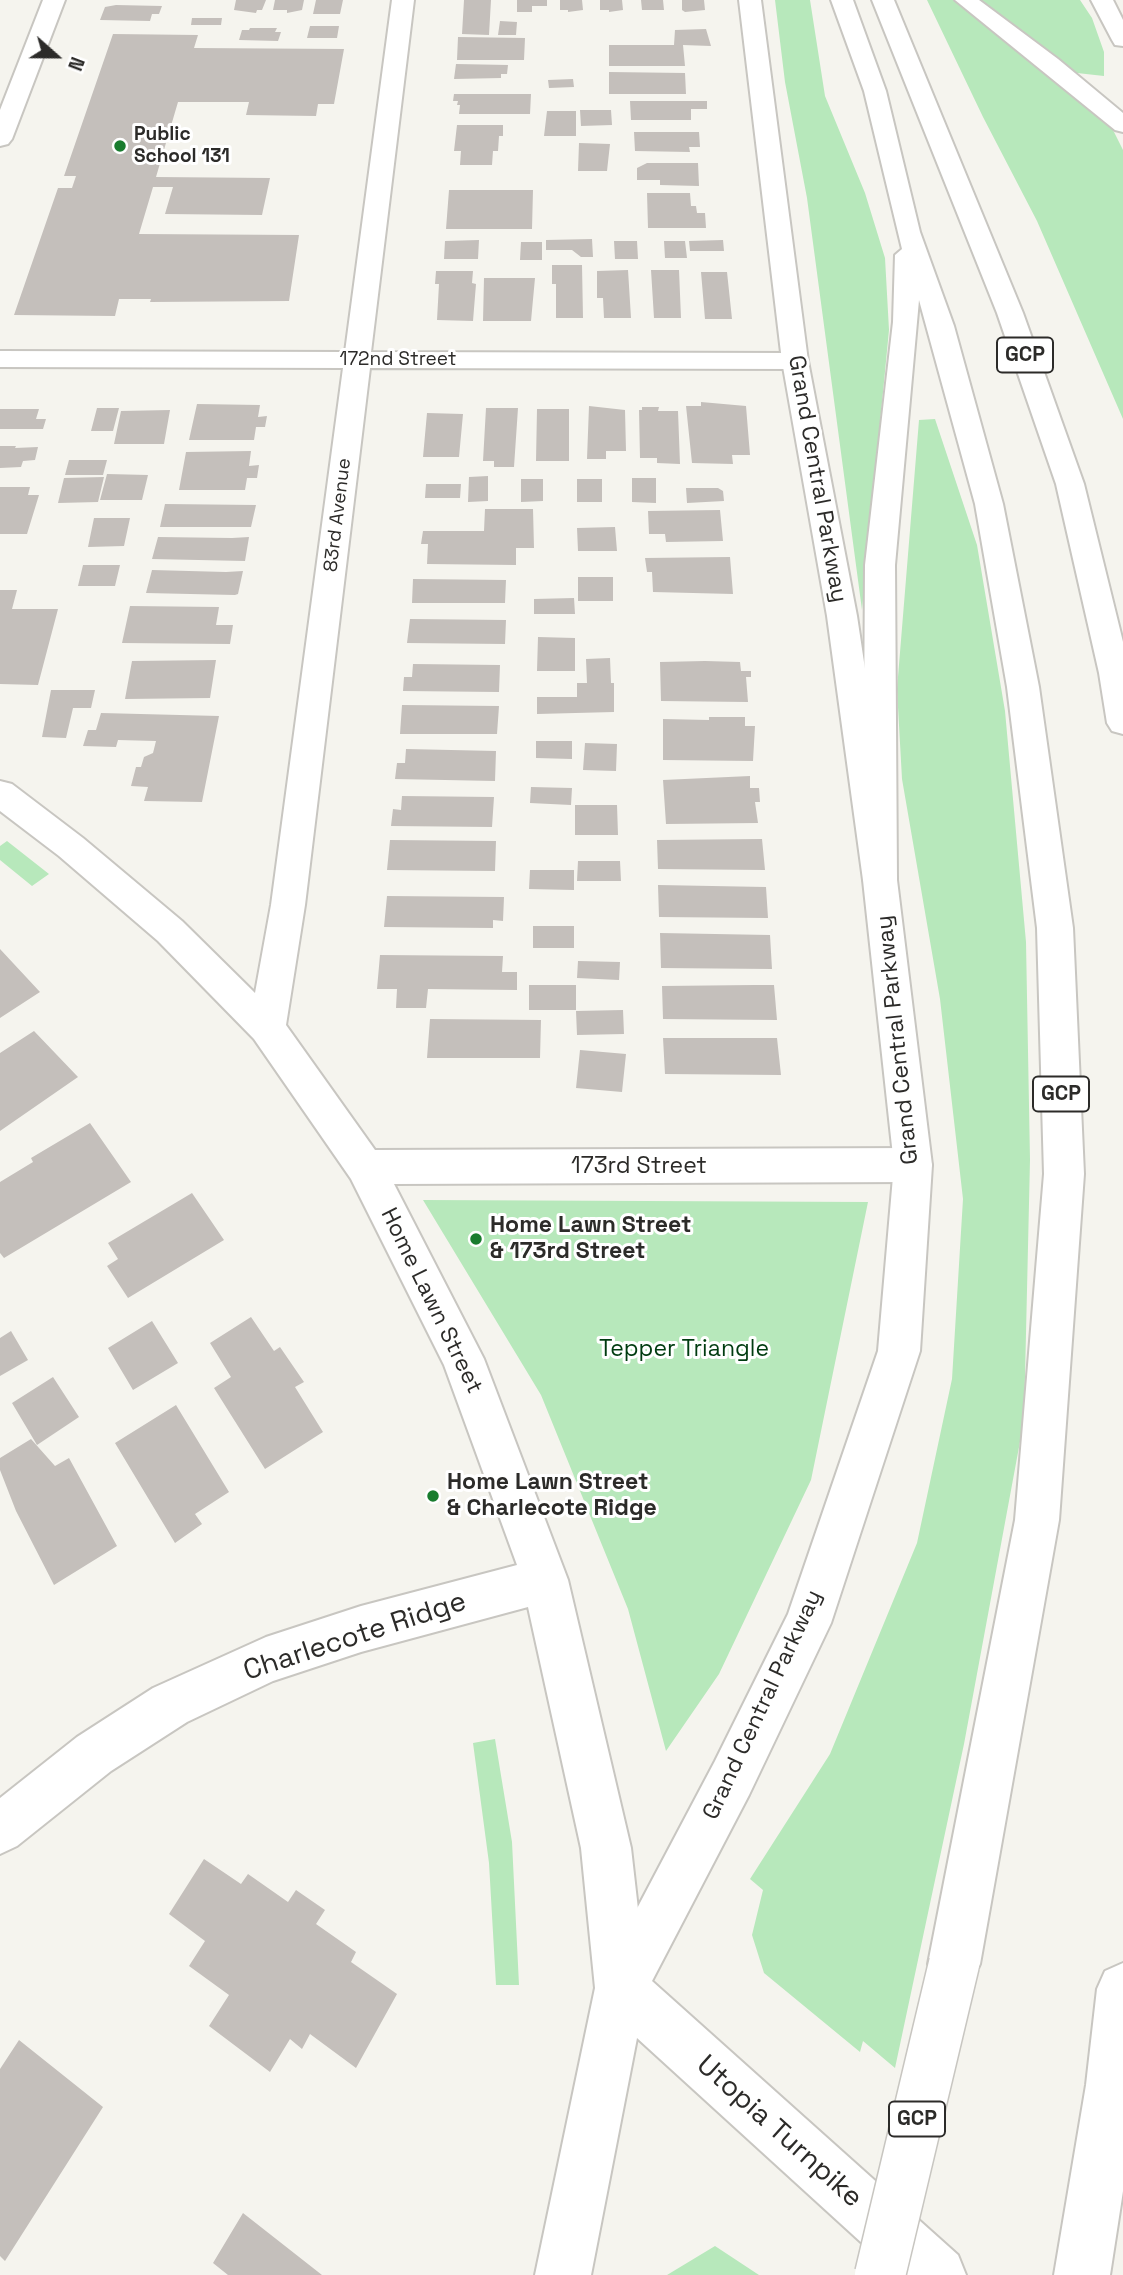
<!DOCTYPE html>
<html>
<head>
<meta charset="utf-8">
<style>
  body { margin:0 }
  #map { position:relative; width:1123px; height:2275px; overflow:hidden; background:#f5f4ee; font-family:"Space Grotesk",sans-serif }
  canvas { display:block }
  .north { position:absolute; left:21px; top:21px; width:70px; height:70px; -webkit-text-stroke:5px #fff; paint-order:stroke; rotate:111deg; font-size:19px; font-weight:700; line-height:28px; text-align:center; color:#2c2b29 }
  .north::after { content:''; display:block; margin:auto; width:24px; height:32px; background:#2c2b29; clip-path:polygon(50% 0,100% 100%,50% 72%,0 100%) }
</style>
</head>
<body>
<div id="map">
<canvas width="1123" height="2275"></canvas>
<div class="north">N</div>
</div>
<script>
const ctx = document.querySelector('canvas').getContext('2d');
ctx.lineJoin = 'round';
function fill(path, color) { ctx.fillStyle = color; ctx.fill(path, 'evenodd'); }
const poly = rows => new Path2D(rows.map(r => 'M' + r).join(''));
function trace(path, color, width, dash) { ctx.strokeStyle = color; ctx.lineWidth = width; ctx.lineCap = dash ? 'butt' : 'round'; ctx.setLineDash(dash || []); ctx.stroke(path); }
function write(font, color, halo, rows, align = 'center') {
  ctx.font = font + ' "Space Grotesk",sans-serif'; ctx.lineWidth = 6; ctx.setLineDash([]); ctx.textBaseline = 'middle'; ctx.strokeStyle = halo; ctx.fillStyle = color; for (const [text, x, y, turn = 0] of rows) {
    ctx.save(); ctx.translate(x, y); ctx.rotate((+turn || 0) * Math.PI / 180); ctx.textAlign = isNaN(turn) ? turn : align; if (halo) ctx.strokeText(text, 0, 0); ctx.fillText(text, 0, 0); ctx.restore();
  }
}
fill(poly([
  [775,0,810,0,825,96,865,193,885,258,889,330,862,610,807,198,785,82],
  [927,0,953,0,1111,126,1123,150,1123,419,1037,221,983,117],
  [977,0,1080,0,1092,18,1104,52,1104,76,1077,73],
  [935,419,977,545,1005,711,1026,942,1030,1160,1024,1420,964,1744,895,2068,863,2041,860,2052,764,1973,752,1935,763,1890,750,1879,830,1754,917,1543,952,1379,963,1199,940,999,902,779,897,689,919,420],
  [7,841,49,874,32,886,0,860,0,846],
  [423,1200,868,1202,811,1480,719,1674,666,1751,628,1609,541,1395],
  [495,1739,512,1842,519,1985,496,1985,489,1863,473,1743],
  [715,2246,759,2275,667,2275]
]), '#b7e8bb');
fill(poly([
  [236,0,266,0,262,10,257,10,256,13,234,10],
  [275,0,304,0,302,10,287,13,287,10,273,10],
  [316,0,343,0,340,14,313,14],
  [464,0,491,0,489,35,462,34],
  [517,0,547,0,547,6,532,6,532,12,517,12],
  [560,0,582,0,583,10,568,12,568,10,560,10],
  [600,0,622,0,623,10,609,12,609,10,600,10],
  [641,0,663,0,664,10,642,10],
  [682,0,704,0,705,10,685,12,682,10],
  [116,5,162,6,159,14,152,14,150,21,100,20,105,7],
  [192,18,222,18,221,25,191,25],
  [500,21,517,22,516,35,498,35],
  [310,26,339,26,337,38,307,38],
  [250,28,277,28,275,32,281,32,278,41,239,40,242,30,249,30],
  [706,29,711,46,683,45,685,66,609,66,609,45,674,45,675,30],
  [113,34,198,35,194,48,344,49,334,104,318,104,316,116,246,115,249,102,178,102,156,177,270,178,262,215,165,214,173,187,153,187,139,234,299,235,289,301,150,302,151,299,119,299,115,316,14,315,58,188,72,188,76,176,64,176],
  [458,37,525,38,524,60,457,60],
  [456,64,508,65,507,74,501,74,501,78,454,79],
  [609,72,685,73,686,94,609,94],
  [573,79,574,87,549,88,548,80],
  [454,94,531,94,530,114,459,114,460,105,457,105,458,101,453,101],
  [630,101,707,101,707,109,691,109,691,120,631,120],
  [580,110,611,110,612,125,581,126],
  [547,111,576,111,576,136,544,136],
  [457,125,503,125,503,136,499,136,498,151,493,151,492,165,460,165,461,151,454,151],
  [634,132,699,132,700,147,689,147,690,152,635,151],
  [579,143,610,144,607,171,578,171],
  [647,163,698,163,699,186,660,185,660,180,637,180,637,168],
  [449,190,533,190,532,229,446,229],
  [647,193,690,193,691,206,696,206,697,213,705,213,706,228,648,228],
  [592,239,593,257,581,257,572,250,546,250,546,240],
  [479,240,478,259,444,259,445,241],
  [723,240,724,251,690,251,689,241],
  [614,241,637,241,638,259,615,259],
  [664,241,685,241,687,258,665,258],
  [521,242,542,242,542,260,520,260],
  [552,265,582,265,583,318,556,318,556,284,552,284],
  [628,270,631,318,604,318,603,298,597,298,597,271],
  [651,270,679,270,681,318,654,318],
  [436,271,473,271,472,283,476,284,473,321,437,320,439,284,435,284],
  [701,272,727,272,732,319,705,319],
  [484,278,535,278,531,321,483,321],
  [701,402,746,406,750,455,732,455,733,464,692,463,686,406,701,406],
  [197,404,260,405,258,417,267,416,265,427,256,427,254,440,189,440],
  [589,406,625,410,626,451,606,451,606,459,587,459],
  [642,407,659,407,658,411,678,411,680,464,657,463,657,458,640,458,639,410,642,410],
  [97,408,119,408,113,431,91,431],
  [486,408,518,408,514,467,494,467,494,461,483,461],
  [0,409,39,409,36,419,46,419,43,429,0,429],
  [537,409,569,409,569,461,536,461],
  [170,410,164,444,114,444,121,411],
  [427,413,463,414,459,457,423,457],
  [0,446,16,446,15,448,38,447,35,460,23,461,21,467,0,468],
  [251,451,249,466,259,465,257,478,247,478,245,490,179,490,186,452],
  [69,460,107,460,103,475,65,475],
  [107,474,148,475,142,500,100,500],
  [488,476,488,501,468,502,469,477],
  [104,477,98,502,58,503,64,478],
  [632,478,656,478,656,503,632,502],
  [521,479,543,479,543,501,521,502],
  [577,479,602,479,602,502,577,502],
  [426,484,461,484,460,498,425,498],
  [0,487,30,487,28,495,39,495,27,534,0,534],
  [686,488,718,488,723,491,724,501,687,503],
  [165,504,256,505,251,527,160,527],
  [485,509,533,509,534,548,516,548,516,565,427,564,428,544,421,544,423,531,484,531],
  [720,510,723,541,666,542,665,534,649,534,648,511],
  [94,518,130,518,124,546,88,547],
  [615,527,617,551,578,551,577,528],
  [158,537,232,538,249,537,245,561,152,559],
  [730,557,733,594,653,592,652,572,647,572,645,558],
  [83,565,120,565,115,586,78,586],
  [152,570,226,572,243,571,238,594,235,595,146,593],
  [578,577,613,577,613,601,578,601],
  [413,579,506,580,505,603,412,603],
  [0,590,17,590,12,609,58,609,38,685,0,684],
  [574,598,575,614,534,614,534,599],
  [130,606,219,607,216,625,233,625,230,644,122,643],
  [410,619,506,620,505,644,407,643],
  [538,637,575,638,575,671,537,671],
  [610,658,611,683,614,683,614,712,537,714,537,697,577,697,577,683,587,683,586,659],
  [216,660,210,698,125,699,132,661],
  [705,661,740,662,741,671,751,671,751,677,746,677,748,702,661,701,660,662],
  [413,664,500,665,499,692,403,691,404,677,412,677],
  [51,690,95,690,91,708,73,708,66,738,42,737],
  [402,705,499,706,497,734,400,734],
  [101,713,219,716,202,802,144,801,148,787,131,786,136,767,141,767,144,757,153,753,156,741,118,740,116,747,83,746,88,730,96,730],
  [709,717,745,717,745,726,755,726,753,761,663,760,663,719,709,720],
  [536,741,572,741,572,759,536,758],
  [585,743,617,744,616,771,583,770],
  [406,749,496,751,495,781,395,779,397,763,405,763],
  [750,776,750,788,759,788,760,802,755,802,758,823,666,824,663,780],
  [531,787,572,788,571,805,530,803],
  [402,796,494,797,492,827,391,826,393,809,401,810],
  [575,805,617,805,618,835,575,835],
  [762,839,765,870,658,869,657,840],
  [390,840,496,841,495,871,387,870],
  [578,861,620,861,621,881,577,881],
  [530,870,574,870,574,890,529,889],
  [658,885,766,887,768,918,659,917],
  [387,896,504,897,503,921,493,920,493,928,384,927],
  [533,926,574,926,574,948,533,948],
  [660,933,770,935,772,969,661,968],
  [0,949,40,992,0,1018],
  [380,955,503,956,502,972,517,972,517,990,428,989,426,1008,396,1008,397,989,377,989],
  [578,961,620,962,619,980,577,978],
  [529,985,576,985,576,1010,529,1010],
  [754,985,774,985,777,1020,663,1019,662,986],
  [623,1010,624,1034,577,1035,576,1011],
  [430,1019,541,1020,540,1058,427,1058],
  [34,1031,78,1077,0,1131,0,1053],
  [663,1038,777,1038,781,1075,665,1074],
  [580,1050,626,1054,622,1092,576,1088],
  [90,1123,131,1182,4,1258,0,1253,0,1182,33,1162,31,1158],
  [192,1193,224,1240,128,1298,107,1266,118,1259,108,1243],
  [251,1317,274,1351,280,1347,304,1382,295,1387,323,1432,265,1469,214,1388,231,1377,210,1343],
  [152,1321,178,1363,133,1390,108,1348],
  [11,1331,28,1360,0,1376,0,1338],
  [53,1377,79,1417,37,1445,12,1403],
  [176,1405,229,1492,195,1514,202,1524,175,1543,115,1443],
  [31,1439,55,1466,69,1458,117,1546,54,1585,16,1511,0,1470,0,1458],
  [204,1859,241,1884,248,1874,288,1902,296,1890,325,1910,316,1924,356,1952,351,1962,397,1994,356,2068,310,2034,302,2049,290,2039,270,2072,209,2026,229,1995,189,1966,205,1941,169,1914],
  [19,2040,103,2107,5,2261,0,2256,0,2069],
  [243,2213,322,2275,228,2275,213,2263]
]), '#c4bfbb');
const minor = poly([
  [43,0,65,0,12,139,8,144,0,146,0,110,43,0],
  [392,0,414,0,371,352,795,353,804,355,808,361,804,367,795,369,370,368,305,905,286,1025,375,1150,913,1148,927,1153,932,1165,927,1177,913,1182,394,1184,484,1359,568,1580,631,1848,647,1988,639,2006,621,2014,603,2006,595,1988,581,1848,528,1607,361,1652,273,1681,187,1722,111,1771,17,1846,0,1854,0,1798,77,1737,153,1688,266,1637,361,1606,517,1565,444,1365,351,1179,254,1039,158,941,59,856,0,811,0,781,12,784,83,838,182,921,255,993,271,905,343,368,0,367,0,351,345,352,392,0]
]);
const secondary = poly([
  [739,0,761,0,808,361,857,616,897,880,932,1165,920,1351,831,1623,749,1795,652,1981,958,2255,966,2275,897,2275,637,2038,591,2275,535,2275,595,1988,715,1761,788,1614,878,1351,894,1165,863,880,827,616,782,361,739,0],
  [1091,0,1113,0,1123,20,1123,46,1115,45,1112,40,1091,0]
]);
const motorway = poly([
  [831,0,853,0,886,91,920,232,954,326,1003,504,1039,687,1073,928,1084,1174,1059,1520,980,1964,972,1982,954,1990,936,1982,928,1964,1015,1520,1044,1174,1037,928,1007,687,975,504,919,300,895,565,897,880,892,889,880,893,868,889,863,880,865,565,893,322,895,255,902,249,864,91,831,0],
  [872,0,894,0,1023,313,1084,484,1123,642,1123,734,1112,731,1107,723,1099,673,1056,484,997,313,872,0],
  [955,0,979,0,1058,59,1123,113,1123,132,1115,130,955,0],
  [1123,1963,1123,2191,1110,2275,1054,2275,1086,2085,1097,1989,1105,1971,1123,1963]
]);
trace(minor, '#c8c6c1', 4);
trace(secondary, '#c8c6c1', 4);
trace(motorway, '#c8c6c1', 4);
fill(minor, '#fff');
fill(secondary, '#fff');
fill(motorway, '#fff');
const motorwayBridge = poly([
  [880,2275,954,1964]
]);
trace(motorwayBridge, '#c8c6c1', 53, []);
trace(motorwayBridge, '#fff', 50);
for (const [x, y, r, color] of [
  [120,146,7,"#197c2e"],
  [476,1239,7,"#197c2e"],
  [433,1496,7,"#197c2e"]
]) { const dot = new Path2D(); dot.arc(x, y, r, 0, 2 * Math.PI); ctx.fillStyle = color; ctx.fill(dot); trace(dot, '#fff', 2.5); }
write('bold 19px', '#2c2b29', '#fff', [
  ["Public",134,135],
  ["School 131",134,157]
], 'left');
write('19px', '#2c2b29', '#fff', [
  ["172nd Street",398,360],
  ["83rd Avenue",338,515,-83]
]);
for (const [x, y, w] of [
  [1025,355,56],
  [1061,1094,56],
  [917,2119,56]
]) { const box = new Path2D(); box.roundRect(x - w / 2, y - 17.5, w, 35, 5); ctx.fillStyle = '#fff'; ctx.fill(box); trace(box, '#2c2b29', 2); }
write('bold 21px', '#2c2b29', null, [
  ["GCP",1025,355],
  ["GCP",1061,1094],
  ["GCP",917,2119]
]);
write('23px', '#2c2b29', '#fff', [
  ["Grand Central Parkway",817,479,80],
  ["Grand Central Parkway",898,1040,-96],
  ["173rd Street",639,1167],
  ["Home Lawn Street",431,1301,64],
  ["Grand Central Parkway",763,1705,-65]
]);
write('bold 23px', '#2c2b29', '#fff', [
  ["Home Lawn Street",490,1226],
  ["& 173rd Street",490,1252],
  ["Home Lawn Street",447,1483],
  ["& Charlecote Ridge",447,1509]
], 'left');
write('23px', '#003c10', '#fff', [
  ["Tepper Triangle",684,1350]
]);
write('28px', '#2c2b29', '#fff', [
  ["Charlecote Ridge",355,1637,-18],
  ["Utopia Turnpike",779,2132,42]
]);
</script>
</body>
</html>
